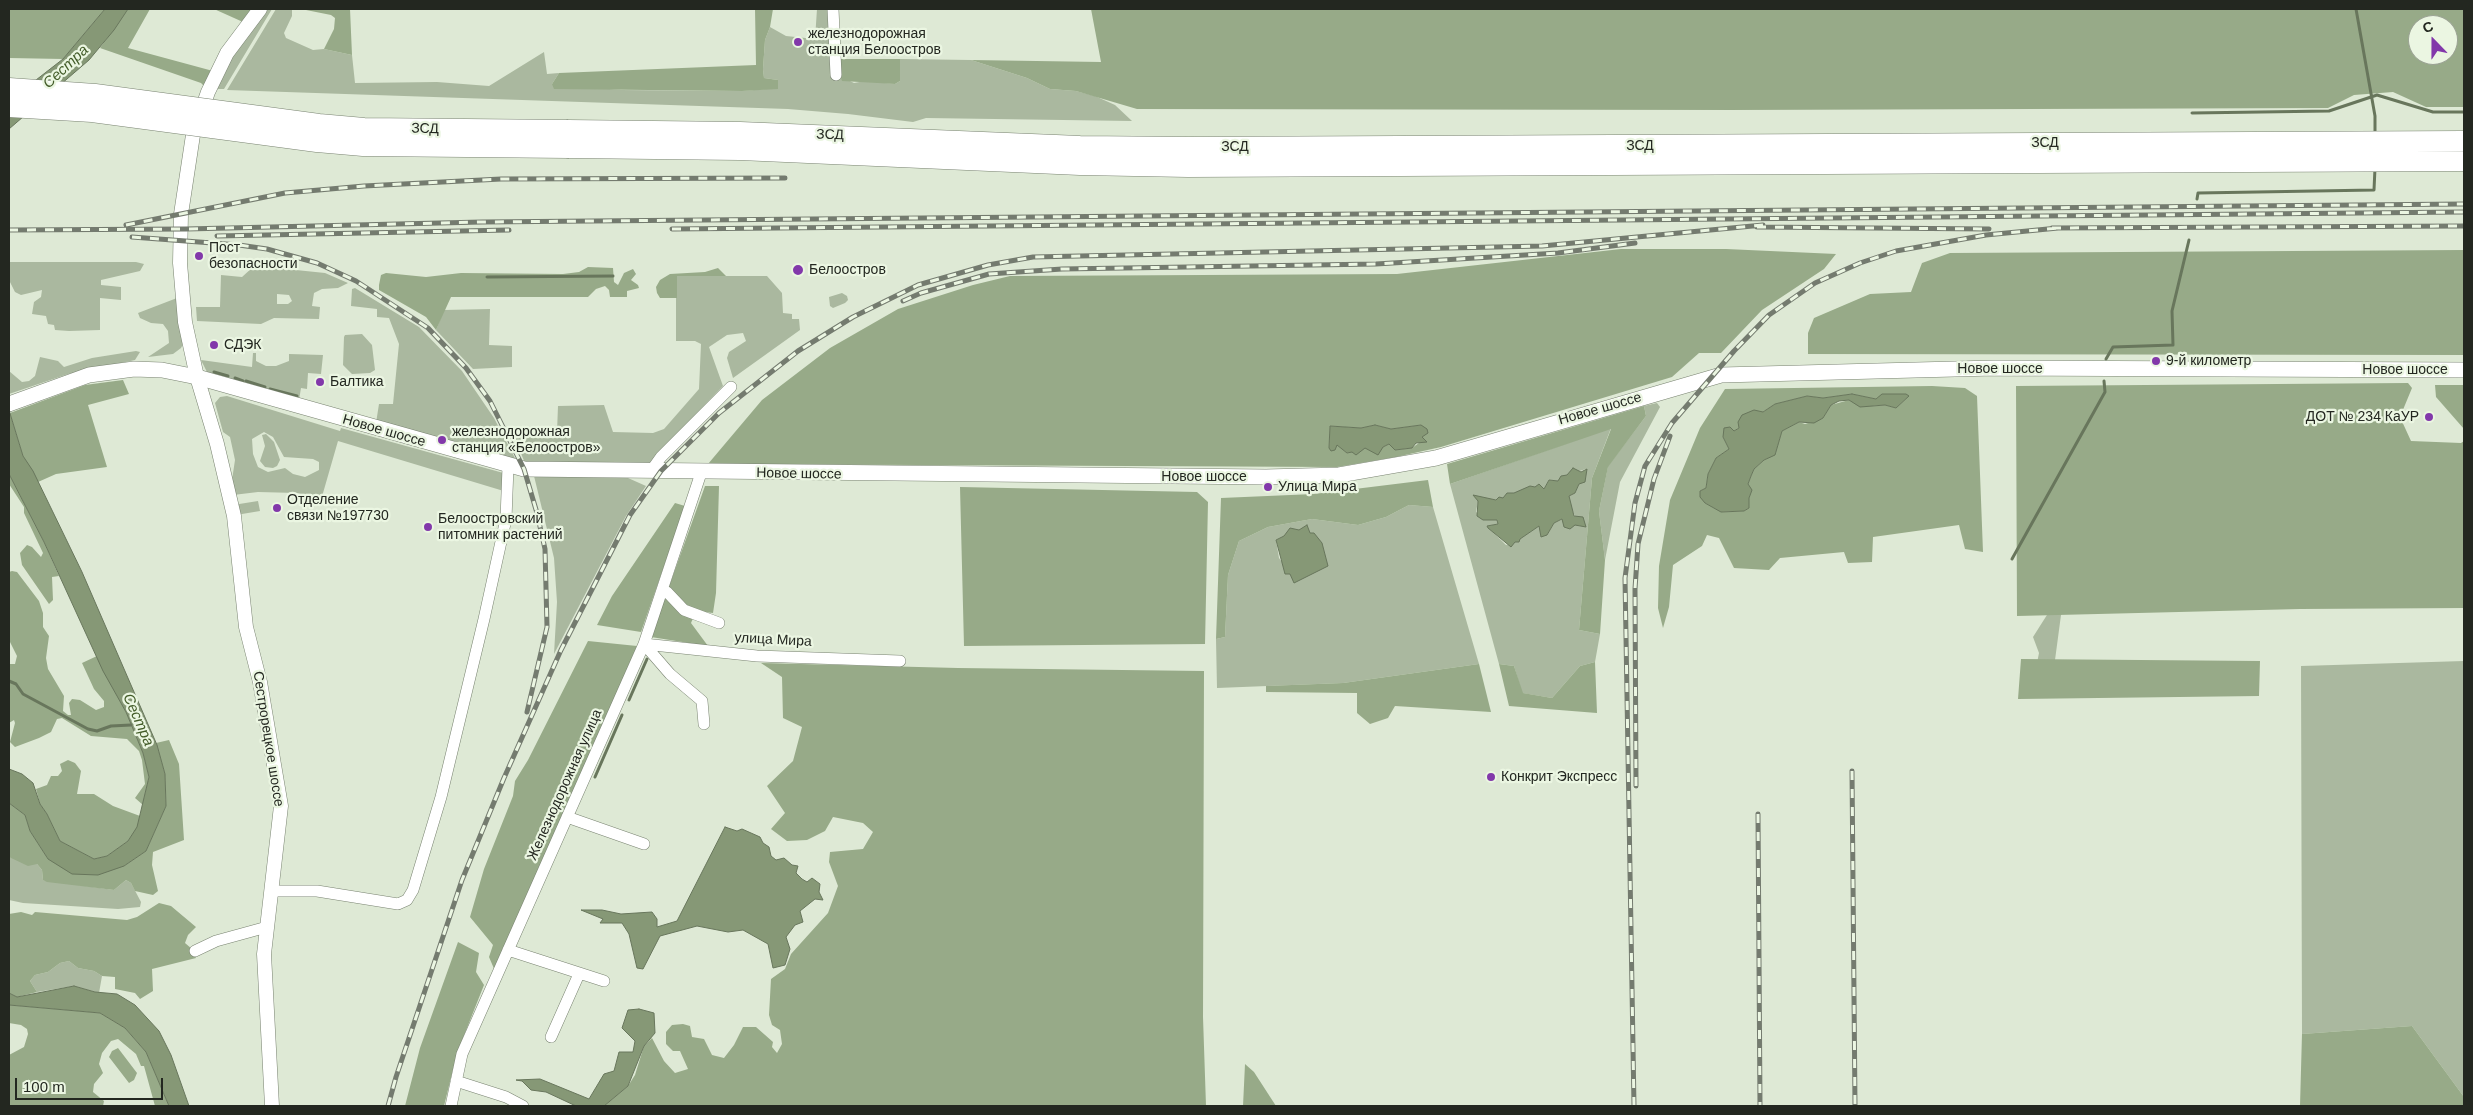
<!DOCTYPE html>
<html>
<head>
<meta charset="utf-8">
<style>
  body { margin:0 }
  #map { position:relative; width:2473px; height:1115px; overflow:hidden; background:#dee9d5; font-family:Arial,sans-serif }
  canvas { display:block }
  .frame { position:absolute; inset:0; border:10px solid #232720; pointer-events:none }
  .north { position:absolute; left:2408px; top:15px; width:50px; height:50px; box-sizing:border-box; background:#ebf6e2; border:1px solid #9ba394; border-radius:50%; rotate:338deg; font-size:14px; font-weight:700; line-height:20px; text-align:center; color:#232720 }
  .north::after { content:''; display:block; margin:auto; width:18px; height:22px; background:#8238aa; clip-path:polygon(50% 0,100% 100%,50% 72%,0 100%) }
  .scale { position:absolute; left:15px; top:1078px; width:148px; height:22px; box-sizing:border-box; border:2px solid #232720; border-top:0; padding-left:6px; font-size:15px; line-height:18px; white-space:nowrap; color:#232720; -webkit-text-stroke:4px #ebf6e2; paint-order:stroke }
</style>
</head>
<body>
<div id="map">
<canvas width="2473" height="1115"></canvas>
<div class="frame"></div>
<div class="north">С</div>
<div class="scale">100 m</div>
</div>
<script>
const ctx = document.querySelector('canvas').getContext('2d');
ctx.lineJoin = 'round';
function fill(path, color) { ctx.fillStyle = color; ctx.fill(path, 'evenodd'); }
const poly = rows => new Path2D(rows.map(r => 'M' + r).join(''));
function trace(path, color, width, dash) { ctx.strokeStyle = color; ctx.lineWidth = width; ctx.lineCap = dash ? 'butt' : 'round'; ctx.setLineDash(dash || []); ctx.stroke(path); }
function write(font, color, halo, rows, align = 'center') {
  ctx.font = font + ' Arial,sans-serif'; ctx.lineWidth = 4.5; ctx.setLineDash([]); ctx.textBaseline = 'middle'; ctx.strokeStyle = halo; ctx.fillStyle = color; for (const [text, x, y, turn = 0] of rows) {
    ctx.save(); ctx.translate(x, y); ctx.rotate((+turn || 0) * Math.PI / 180); ctx.textAlign = isNaN(turn) ? turn : align; if (halo) ctx.strokeText(text, 0, 0); ctx.fillText(text, 0, 0); ctx.restore();
  }
}
fill(poly([
  [267,9,272,9,224,89,217,89,234,54],
  [276,9,292,10,292,16,284,33,286,38,313,50,324,49,352,55,355,83,437,82,489,86,544,52,547,74,559,73,552,84,621,90,742,91,778,88,778,80,764,78,763,69,765,40,770,27,786,36,815,39,817,9,833,9,836,74,854,83,865,81,895,84,900,81,900,59,971,60,1027,78,1050,89,1076,91,1095,96,1115,105,1132,121,926,118,913,122,848,114,788,109,227,90],
  [9,262,136,262,144,264,140,271,101,280,101,285,121,287,121,300,100,298,100,330,69,331,55,330,54,325,48,324,46,316,32,314,34,302,41,297,42,290,21,295,15,292,9,280],
  [257,266,325,273,348,283,338,288,322,289,314,293,312,306,320,307,319,319,274,318,261,324,197,321,196,307,220,307,221,275,242,277,253,267],
  [277,294,289,295,292,301,288,304,277,304],
  [676,276,767,276,782,293,783,313,792,314,792,319,799,319,800,330,733,378,727,358,729,352,746,341,743,333,727,335,709,347,723,386,656,455,651,464,525,463,512,432,557,432,558,406,604,405,613,432,653,433,664,429,699,389,701,344,695,341,676,341],
  [355,288,419,327,462,371,494,418,517,462,376,423,379,404,393,404,399,344,389,318,377,317,377,309,351,306,352,289],
  [842,293,847,296,848,300,845,303,833,308,830,306,829,297],
  [177,298,184,342,181,348,173,354,148,357,169,343,168,331,163,324,151,323,140,318,138,313],
  [490,309,489,345,512,346,512,367,473,369,436,330,444,310],
  [362,334,372,345,375,370,370,373,352,374,343,365,344,337,345,335],
  [136,351,140,352,135,360,68,374,9,394,9,371,22,382,29,381,35,376,40,357,58,361,64,367,92,358],
  [253,353,256,353,256,361,266,366,276,366,289,361,289,354,323,355,321,374,308,373,307,389,301,388,299,400,208,374,201,360,252,367],
  [227,396,340,431,341,428,507,474,507,492,338,441,321,500,297,493,258,492,233,495,232,480,235,460,230,437,223,432,215,403,220,397],
  [264,432,273,437,284,457,313,459,319,462,319,470,305,477,293,474,285,468,268,472,258,467,253,454,252,439],
  [1657,403,1660,407,1620,482,1605,560,1599,511,1608,466,1646,416,1644,406],
  [1611,428,1592,478,1579,630,1600,634,1595,662,1580,666,1552,698,1522,693,1514,666,1499,664,1450,484],
  [1586,469,1575,493,1569,496,1570,506,1580,526,1563,519,1554,523,1547,535,1539,526,1515,542,1506,545,1487,526,1498,524,1497,520,1488,520,1476,512,1478,501,1503,499,1535,487,1544,489,1549,480,1558,481,1567,475],
  [266,434,274,442,280,460,277,466,273,468,265,467,260,461,265,446,262,435],
  [534,476,628,478,646,486,626,516,554,654,557,602,554,558],
  [258,501,260,511,236,515,233,505],
  [1409,505,1433,507,1479,664,1343,683,1217,688,1216,639,1225,637,1228,575,1239,541,1268,527,1312,519,1358,525,1386,517],
  [1299,530,1310,533,1292,576,1279,558,1276,540],
  [2059,596,2074,596,2061,615,2053,675,2036,668,2039,653,2033,637],
  [2464,661,2464,1097,2412,1026,2302,1034,2301,666],
  [10,857,23,862,37,864,42,870,43,880,114,890,126,880,131,883,141,902,140,907,118,909,23,903,9,900],
  [69,961,78,968,94,971,102,976,99,993,74,986,37,992,30,981,35,975,48,972,60,963]
]), '#aab89f');
fill(poly([
  [9,9,105,9,63,59,9,58],
  [128,9,150,9,128,48,213,71,243,22,214,9,260,9,209,91,201,83,100,48],
  [301,9,350,9,352,55,324,49,334,29,335,18,331,15],
  [755,9,773,9,770,27,765,40,763,69,764,78,778,80,778,89,742,91,554,89,552,84,559,73,756,65],
  [1091,9,2464,9,2464,107,2426,107,2393,92,2354,95,2328,108,1731,110,1137,109,1076,91,1050,89,1027,78,971,60,1101,62],
  [2418,25,2448,25,2448,55,2418,55],
  [835,59,900,59,900,81,895,84,842,81],
  [1621,249,1726,249,1836,254,1824,269,1762,310,1721,353,1699,353,1672,377,1441,447,1396,457,1337,467,708,464,762,400,830,348,898,309,973,285,1010,276,1397,274],
  [1375,425,1391,429,1421,425,1423,440,1412,448,1395,450,1389,444,1383,447,1365,448,1347,453,1337,444,1329,448,1330,426,1361,428],
  [2464,250,2464,355,1808,354,1808,333,1814,318,1870,294,1911,292,1922,263,1950,253],
  [588,267,613,268,614,282,618,285,624,273,633,269,636,274,631,280,638,285,639,288,627,291,627,297,610,297,609,290,605,286,596,289,588,297,451,297,436,330,426,317,379,290,379,285,381,275,386,273,426,277,461,273,563,274,579,272],
  [718,268,726,276,677,276,677,298,660,298,657,293,656,287,660,280,670,274,705,272],
  [123,380,129,394,88,405,107,467,56,474,38,482,23,456,10,413,85,385],
  [2408,383,2412,388,2400,417,2411,441,2461,443,2464,441,2464,608,2300,609,2017,616,2016,386],
  [2435,385,2464,385,2464,429,2436,397],
  [1932,386,1965,388,1977,396,1983,552,1965,549,1959,525,1873,537,1872,562,1848,563,1844,552,1780,558,1769,570,1734,568,1719,538,1707,535,1702,546,1673,565,1669,607,1663,628,1658,608,1659,566,1670,500,1700,428,1725,389],
  [1852,394,1876,399,1879,397,1909,396,1896,408,1885,405,1874,406,1849,400,1831,405,1823,418,1805,424,1799,422,1782,431,1775,454,1764,460,1754,469,1751,476,1748,484,1751,490,1749,498,1749,508,1744,511,1722,512,1705,503,1700,491,1706,488,1708,474,1716,458,1729,449,1723,437,1730,427,1734,431,1775,404,1807,396,1823,398],
  [1644,406,1646,416,1608,467,1599,511,1605,560,1600,634,1579,630,1592,478,1611,429,1450,484,1447,464],
  [9,474,44,542,59,576,52,577,53,600,49,604,22,565,20,553,27,545,32,547,41,557,43,553,24,513,24,507,9,484],
  [1428,480,1433,507,1409,505,1386,517,1358,525,1312,519,1268,527,1239,541,1228,575,1225,637,1216,639,1221,498,1314,494],
  [705,486,719,486,716,593,713,613,696,611,691,623,708,646,651,637],
  [960,487,1197,492,1208,502,1205,644,964,646],
  [675,503,685,506,641,632,597,625,612,596],
  [12,571,17,572,39,601,43,613,43,627,49,636,46,658,48,669,64,696,63,711,68,715,71,715,69,703,72,699,80,700,96,710,104,707,104,701,94,689,82,663,97,656,126,712,143,753,149,777,143,805,135,798,145,784,142,760,139,751,127,739,91,736,62,718,57,719,51,732,39,738,15,747,10,742,15,723,14,720,9,723,9,664,15,664,17,656,9,640,9,572],
  [588,641,637,646,495,971,489,957,493,945,470,917,484,869,513,796,515,781,528,760],
  [2021,659,2260,661,2259,696,2018,699],
  [1595,662,1597,713,1509,706,1499,664,1514,666,1523,693,1552,698,1580,666],
  [761,663,958,668,1204,671,1203,1017,1206,1106,604,1106,628,1086,635,1075,644,1046,652,1038,664,1061,675,1073,688,1069,680,1051,673,1051,666,1044,666,1032,672,1025,683,1024,690,1026,692,1037,704,1039,712,1055,724,1058,734,1045,743,1027,756,1027,773,1042,772,1047,777,1053,782,1044,780,1030,772,1025,769,1015,771,979,785,969,791,954,828,913,838,886,829,862,830,852,863,849,873,832,863,823,833,817,825,831,807,840,787,841,771,829,785,813,767,786,793,761,802,727,783,718,782,677],
  [1479,664,1491,712,1395,706,1388,718,1370,724,1357,713,1357,693,1266,692,1266,686,1343,683],
  [169,740,179,764,184,840,153,852,152,865,158,891,153,895,135,891,131,883,126,880,114,890,47,882,43,880,42,870,37,864,28,866,9,857,9,803,25,815,30,831,48,859,124,866,146,851,166,806,165,774,156,743],
  [68,760,75,763,81,771,77,794,94,794,113,806,140,816,138,827,128,841,107,856,94,859,60,841,47,814,40,804,36,789,47,785,51,776,58,776,62,771,60,764],
  [159,903,171,906,196,927,188,935,185,943,192,949,196,958,152,969,153,991,140,999,135,993,115,989,115,977,102,976,94,971,78,968,69,961,60,963,48,972,35,975,30,981,37,992,17,997,9,993,9,914,21,912,32,915,35,912,127,920,137,917],
  [458,942,479,953,476,972,484,985,457,1053,444,1106,405,1106,420,1048],
  [9,1005,100,1013,125,1028,146,1052,169,1106,155,1106,144,1066,141,1066,136,1054,118,1039,111,1041,102,1053,99,1064,103,1073,94,1084,93,1092,104,1101,103,1106,9,1106,9,1055,24,1047,28,1034,27,1029,21,1025,9,1023],
  [2412,1026,2464,1097,2464,1106,2300,1106,2302,1034],
  [118,1048,137,1073,134,1080,129,1083,109,1057,112,1051],
  [1245,1064,1254,1072,1276,1106,1243,1106]
]), '#97aa88');
const water = poly([
  [105,9,128,9,114,30,89,60,9,129,9,101,63,59,105,9],
  [1852,394,1876,399,1882,394,1906,394,1909,396,1896,408,1885,405,1860,407,1849,400,1839,401,1831,405,1823,418,1814,423,1799,422,1782,431,1775,455,1764,460,1754,469,1751,476,1748,484,1752,490,1749,498,1749,508,1744,511,1721,512,1705,503,1700,497,1700,491,1706,488,1708,474,1716,458,1729,449,1723,437,1724,428,1730,427,1734,431,1739,428,1738,422,1742,415,1754,410,1763,412,1775,404,1807,396,1823,398,1852,394],
  [9,410,23,456,33,471,82,572,157,745,165,774,166,806,146,851,124,866,98,875,72,874,48,859,30,831,25,815,9,803,9,769,22,774,33,783,40,804,47,814,60,841,94,859,107,856,128,841,137,827,149,777,143,753,126,712,103,671,44,542,9,474,9,410],
  [1375,425,1391,429,1421,425,1427,429,1428,433,1422,437,1427,442,1416,443,1412,448,1395,450,1389,444,1383,447,1378,455,1365,448,1356,455,1352,452,1347,453,1337,445,1335,450,1331,451,1329,448,1330,426,1361,428,1375,425],
  [1573,468,1581,472,1587,469,1585,482,1579,484,1575,493,1569,496,1574,516,1583,517,1586,527,1575,525,1570,529,1564,527,1562,519,1554,523,1547,535,1541,537,1539,526,1520,539,1519,542,1515,542,1511,547,1488,528,1487,526,1498,524,1497,520,1483,520,1477,516,1478,501,1473,495,1496,500,1499,497,1503,498,1507,493,1514,493,1530,486,1535,487,1539,484,1544,489,1549,480,1558,481,1561,476,1567,475,1573,468],
  [1307,525,1310,533,1314,533,1322,543,1328,566,1294,583,1290,574,1285,574,1276,540,1284,536,1290,528,1299,530,1307,525],
  [725,827,737,831,742,829,760,837,763,843,769,847,771,856,776,860,784,858,792,865,798,866,796,873,802,879,807,882,812,878,820,884,819,892,823,900,815,899,800,911,803,922,795,925,786,937,790,949,785,965,773,968,768,944,743,930,728,932,697,926,660,936,643,969,637,968,629,934,622,923,600,923,603,919,581,910,602,910,621,914,652,912,657,919,657,927,677,921,725,827],
  [74,986,95,992,117,994,135,1005,159,1031,171,1055,189,1106,169,1106,146,1052,125,1028,100,1013,9,1005,9,993,17,997,74,986],
  [639,1009,654,1013,655,1033,644,1046,628,1086,604,1106,576,1106,546,1092,531,1090,522,1081,516,1080,540,1079,589,1099,604,1074,614,1071,619,1052,633,1052,635,1041,622,1028,628,1010,639,1009]
]);
fill(water, '#869876');
trace(water, '#68765c', 1);
trace(poly([
  [2356,9,2375,116,2375,134],
  [2192,113,2329,111,2377,95,2433,112,2464,112],
  [2197,199,2198,193,2374,190,2375,168],
  [487,277,613,276],
  [2106,359,2113,347,2173,345,2172,311,2189,240],
  [214,372,228,376],
  [235,378,243,381],
  [246,381,265,387],
  [270,389,297,396],
  [2012,559,2105,392,2104,381],
  [9,681,16,684,23,694,88,729,97,731,111,726,131,725],
  [629,700,647,659],
  [595,777,622,715]
]), '#68765c', 3);
const minor = poly([
  [833,9,836,75],
  [651,471,661,457,731,387],
  [662,590,667,592,684,610,719,623],
  [644,644,757,656,900,661],
  [644,644,670,674,702,701,704,724],
  [567,817,644,844],
  [271,891,317,891,398,904,407,900,413,890,441,797,484,619,506,519,508,467],
  [508,950,604,981],
  [195,951,216,941,267,927],
  [551,1037,579,974],
  [456,1081,506,1097,523,1106],
  [451,1106,462,1054,644,644,701,473]
]);
const tertiary = poly([
  [260,9,227,53,208,92,193,135,181,214,180,263,185,322,197,377,217,444,234,516,246,627,260,682,281,806,264,954,272,1106]
]);
const secondary = poly([
  [9,404,89,375,134,369,162,370,197,377,524,469,1266,477,1339,475,1436,458,1721,375,1994,368,2464,370]
]);
const motorway = poly([
  [568,130,740,132,1080,146,1188,147,2464,141],
  [569,148,740,150,1080,165,1188,167,2464,161]
]);
trace(minor, '#798371', 12);
trace(tertiary, '#798371', 15);
trace(secondary, '#798371', 16);
trace(motorway, '#798371', 21);
trace(minor, '#fff', 11);
trace(tertiary, '#fff', 14);
trace(secondary, '#fff', 15);
trace(motorway, '#fff', 20);
const rail = poly([
  [126,225,285,193,364,186,501,179,785,178],
  [1757,227,1989,229],
  [2052,228,2464,226],
  [672,229,2464,212],
  [9,230,186,229,482,222,2464,204],
  [217,236,509,230],
  [132,237,239,245,267,249,317,263,356,281,428,328,466,368,490,401,524,469,537,513,545,549,547,627,527,712],
  [903,301,921,293,989,274,1062,269,1376,264,1558,253,1635,243],
  [1852,771,1855,1106],
  [1636,786,1635,589,1638,544,1654,479,1670,436],
  [1758,814,1760,1106],
  [388,1106,396,1077,462,880,504,778,561,650,630,515,661,471,719,413,798,351,853,317,918,285,988,265,1033,257,1542,246,1763,225],
  [1634,1106,1625,578,1635,503,1645,466,1672,423,1734,351,1769,315,1815,283,1860,263,1896,251,1986,235,2058,228]
]);
trace(rail, '#747b6f', 5);
trace(rail, '#ebf6e2', 3, [9]);
const motorwayBridge = poly([
  [9,88,95,94,319,124,364,128,568,130],
  [9,107,92,112,317,142,363,146,569,148]
]);
trace(motorwayBridge, '#798371', 21, []);
trace(motorwayBridge, '#fff', 20);
for (const [x, y, r, color] of [
  [798,42,5,"#8238aa"],
  [199,256,5,"#8238aa"],
  [798,270,6,"#8238aa"],
  [214,345,5,"#8238aa"],
  [2156,361,5,"#8238aa"],
  [320,382,5,"#8238aa"],
  [2429,417,5,"#8238aa"],
  [442,440,5,"#8238aa"],
  [1268,487,5,"#8238aa"],
  [277,508,5,"#8238aa"],
  [428,527,5,"#8238aa"],
  [1491,777,5,"#8238aa"]
]) { const dot = new Path2D(); dot.arc(x, y, r, 0, 2 * Math.PI); ctx.fillStyle = color; ctx.fill(dot); trace(dot, '#ebf6e2', 2); }
write('14px', '#232720', '#ebf6e2', [
  ["железнодорожная",808,34],
  ["станция Белоостров",808,50],
  ["Пост",209,248],
  ["безопасности",209,264],
  ["Белоостров",809,270],
  ["СДЭК",224,345],
  ["9-й километр",2166,361],
  ["Балтика",330,382],
  ["ДОТ № 234 КаУР",2419,417,"right"],
  ["железнодорожная",452,432],
  ["станция «Белоостров»",452,448],
  ["Улица Мира",1278,487],
  ["Отделение",287,500],
  ["связи №197730",287,516],
  ["Белоостровский",438,519],
  ["питомник растений",438,535],
  ["Конкрит Экспресс",1501,777]
], 'left');
write('14px', '#232720', '#ebf6e2', [
  ["ЗСД",425,129,1],
  ["ЗСД",830,135,2],
  ["ЗСД",2045,143],
  ["ЗСД",1640,146],
  ["ЗСД",1235,147],
  ["Новое шоссе",2000,369],
  ["Новое шоссе",2405,370],
  ["Новое шоссе",1600,409,-16],
  ["Новое шоссе",384,431,16],
  ["Новое шоссе",799,474,1],
  ["Новое шоссе",1204,477],
  ["улица Мира",773,640,3],
  ["Сестрорецкое шоссе",268,739,81],
  ["Железнодорожная улица",565,785,-66]
]);
write('italic 15px', '#435c29', '#ebf6e2', [
  ["Сестра",66,67,-43],
  ["Сестра",138,720,66]
]);
</script>
</body>
</html>
